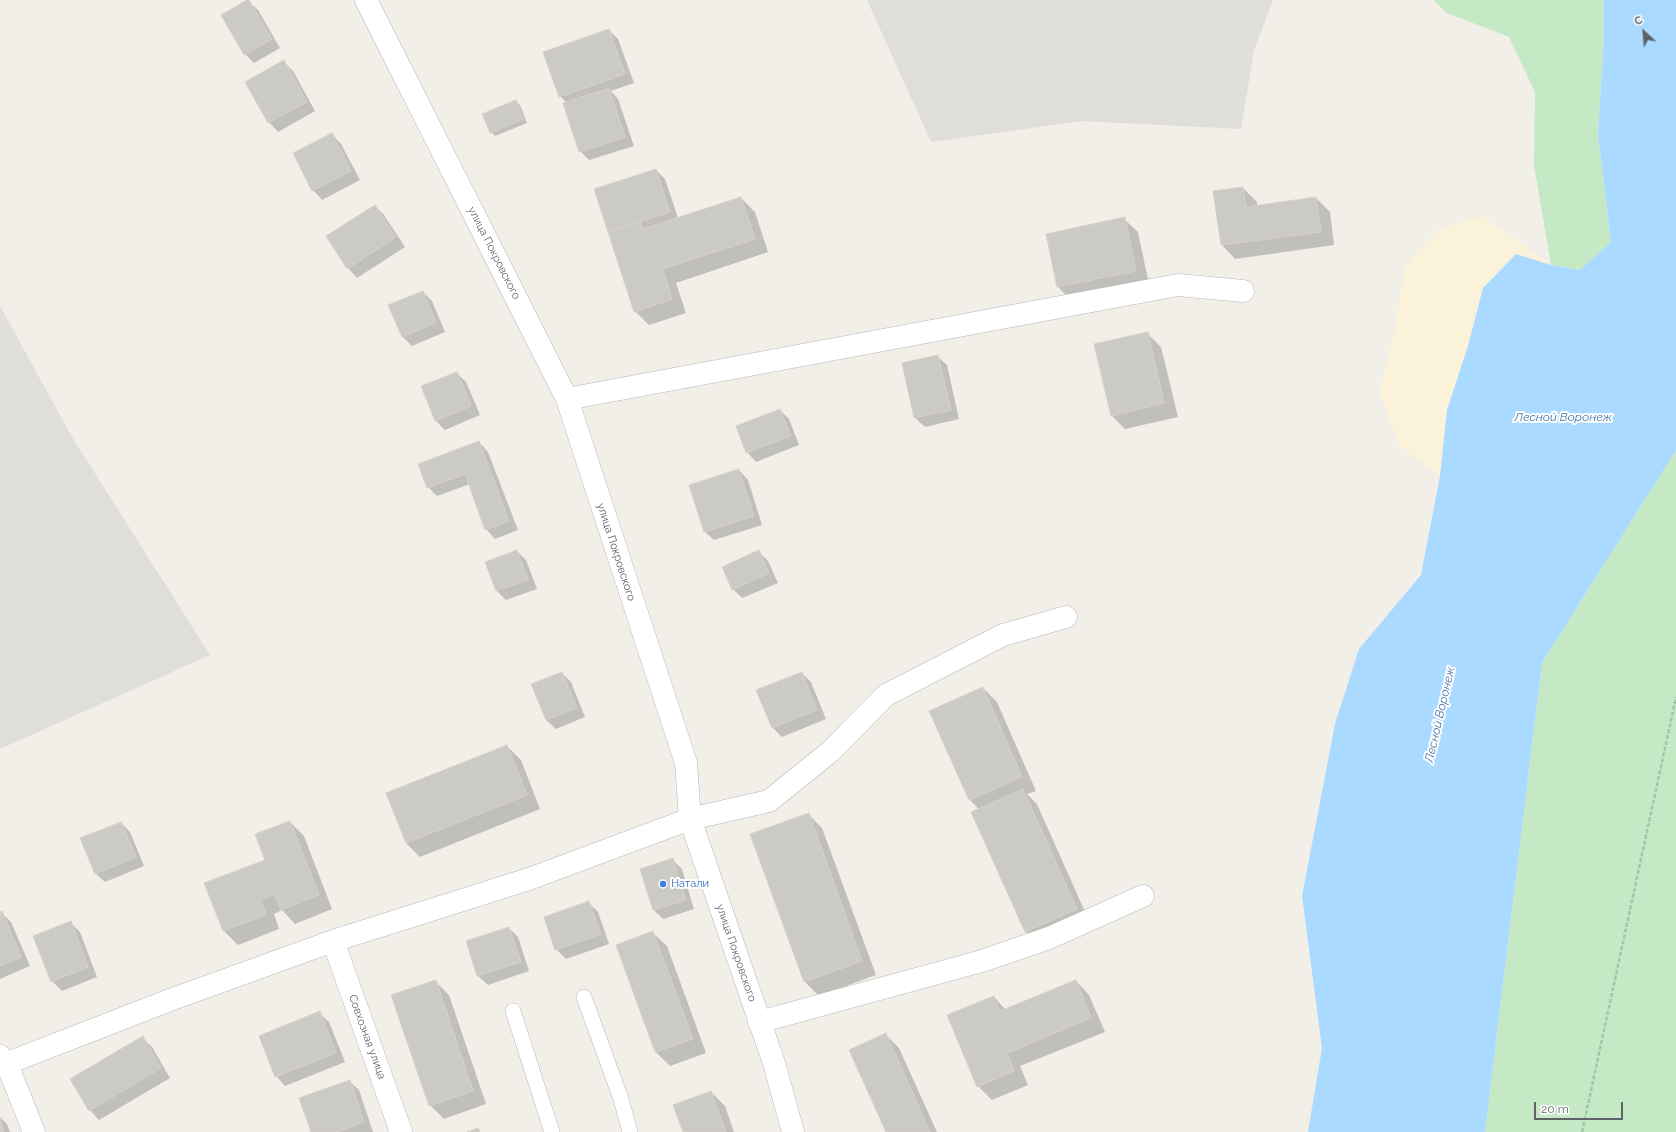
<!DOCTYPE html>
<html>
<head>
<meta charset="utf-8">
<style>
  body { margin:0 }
  #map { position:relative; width:1676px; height:1132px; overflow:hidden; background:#f1efe8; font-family:Raleway,sans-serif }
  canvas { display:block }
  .north { position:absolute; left:1624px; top:12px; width:40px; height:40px; -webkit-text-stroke:3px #fff; paint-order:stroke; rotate:334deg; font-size:11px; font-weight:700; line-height:16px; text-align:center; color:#5f6368 }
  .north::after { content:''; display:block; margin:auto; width:14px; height:18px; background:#5f6368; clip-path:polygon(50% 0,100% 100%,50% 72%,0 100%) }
  .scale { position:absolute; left:1534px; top:1102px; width:89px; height:18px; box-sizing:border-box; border:2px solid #5f6368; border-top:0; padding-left:5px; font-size:12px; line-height:14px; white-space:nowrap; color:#5f6368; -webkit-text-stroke:3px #fff; paint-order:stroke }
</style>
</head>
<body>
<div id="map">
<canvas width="1676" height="1132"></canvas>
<div class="north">С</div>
<div class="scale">20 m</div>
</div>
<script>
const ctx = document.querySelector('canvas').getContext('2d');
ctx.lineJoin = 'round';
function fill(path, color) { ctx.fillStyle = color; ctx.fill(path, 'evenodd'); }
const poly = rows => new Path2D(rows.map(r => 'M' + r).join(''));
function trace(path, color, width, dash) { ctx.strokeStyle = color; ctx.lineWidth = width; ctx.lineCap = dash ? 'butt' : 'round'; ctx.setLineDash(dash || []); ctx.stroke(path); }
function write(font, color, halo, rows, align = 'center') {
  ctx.font = font + ' Raleway,sans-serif'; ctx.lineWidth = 4; ctx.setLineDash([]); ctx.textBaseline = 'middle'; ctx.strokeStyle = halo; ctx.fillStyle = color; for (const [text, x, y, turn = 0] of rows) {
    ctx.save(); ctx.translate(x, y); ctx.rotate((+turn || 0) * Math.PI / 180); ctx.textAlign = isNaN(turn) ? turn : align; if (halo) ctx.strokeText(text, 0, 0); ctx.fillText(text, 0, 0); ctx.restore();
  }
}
fill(poly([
  [867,0,1273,0,1254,50,1241,129,1082,121,931,142],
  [0,306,72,437,210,655,0,749]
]), '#e0deda');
fill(poly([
  [1434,0,1604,0,1604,35,1598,135,1611,242,1580,270,1551,265,1534,165,1535,92,1509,37,1445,12],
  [1676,450,1676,1132,1485,1132,1542,663]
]), '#c5e8c5');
fill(poly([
  [1483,216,1551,265,1516,254,1483,288,1468,346,1447,410,1440,476,1400,446,1380,393,1396,323,1405,267,1438,230]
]), '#fbf3d9');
fill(poly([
  [1604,0,1676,0,1676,450,1542,663,1485,1132,1308,1132,1322,1048,1302,896,1335,724,1359,649,1421,575,1440,476,1447,410,1468,346,1483,288,1516,254,1551,265,1580,270,1611,242,1598,135,1604,35]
]), '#aadaff');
fill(poly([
  [248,1,258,10,280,48,254,63,245,54],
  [609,30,618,39,634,83,611,91,618,99,634,146,589,160,580,151,567,103,560,96],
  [284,62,293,71,315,111,278,132,269,122],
  [515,101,520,105,527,123,495,136,491,132],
  [332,134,341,144,360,180,322,200,313,190],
  [656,170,665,179,678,218,741,198,755,212,768,252,676,283,686,313,649,325,635,311,595,190],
  [1243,188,1257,202,1257,206,1316,198,1330,212,1334,245,1235,259,1222,245],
  [375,206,384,215,405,247,357,278,348,268],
  [1124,219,1138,232,1149,284,1071,300,1057,286],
  [423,292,432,301,445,332,412,346,402,336],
  [1147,333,1161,347,1178,417,1125,429,1112,416],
  [937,356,947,365,959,419,925,427,915,418,903,364],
  [457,373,466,382,480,415,445,430,435,420],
  [780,410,789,419,799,445,756,462,747,452],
  [479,442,488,452,518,530,495,539,486,529,470,484,437,496,428,487],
  [739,470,748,480,762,525,714,540,704,531],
  [517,551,526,560,537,589,506,600,497,591],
  [759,552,768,561,778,583,742,598,733,589],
  [562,673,571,682,585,717,556,729,546,720,532,685],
  [802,673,811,682,826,719,782,737,773,728,758,691],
  [983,688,997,702,1036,791,1027,794,1037,804,1090,923,1040,945,1026,932,979,809,970,800],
  [507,746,521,760,540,809,420,857,406,843,387,794],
  [808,814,822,828,876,975,819,996,805,982,752,835],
  [290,822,304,836,332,909,295,924,282,910,274,914,279,929,238,945,224,931,206,884,266,860],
  [121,823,130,832,144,866,105,882,95,873],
  [673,860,682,869,694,909,663,919,654,910],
  [589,903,598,912,609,944,566,959,556,949],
  [0,913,2,913,11,922,30,966,0,979],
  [70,922,80,932,97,977,62,991,52,981],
  [509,928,518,937,529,971,488,985,478,976,467,942],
  [653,933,667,946,706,1053,670,1066,656,1052,617,946],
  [435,981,449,995,486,1104,444,1119,430,1105],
  [1076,981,1089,995,1105,1032,1020,1066,1028,1085,992,1100,978,1086,994,997,1006,1010],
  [319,1013,329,1022,345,1062,285,1086,276,1076],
  [885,1034,899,1048,937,1132,887,1132],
  [142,1038,152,1047,170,1078,99,1120,90,1110,72,1080],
  [349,1081,359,1090,373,1132,312,1132],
  [711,1092,725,1106,734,1132,684,1132],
  [0,1117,7,1124,10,1132,0,1132]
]), '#0003');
const building = poly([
  [247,0,249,0,272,39,244,55,221,15,247,0],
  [609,29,625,74,559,97,543,52,609,29],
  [284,60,307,102,268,123,245,82,284,60],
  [609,88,625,137,579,152,563,103,609,88],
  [516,100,523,119,490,133,482,114,516,100],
  [332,133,351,171,312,191,293,153,332,133],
  [656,169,670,212,608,232,594,189,656,169],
  [1243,187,1246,207,1316,197,1321,232,1221,245,1213,191,1243,187],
  [741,197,755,239,663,269,672,299,634,312,608,232,641,222,643,229,741,197],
  [375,205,396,237,347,269,326,236,375,205],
  [1125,217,1136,271,1057,287,1046,234,1125,217],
  [423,291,436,323,402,337,388,305,423,291],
  [1148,332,1164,403,1111,416,1094,344,1148,332],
  [938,355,951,410,914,418,902,363,938,355],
  [457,372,471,406,435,421,421,386,457,372],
  [780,409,791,436,746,453,736,426,780,409],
  [479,441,509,521,485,530,465,474,427,488,418,464,479,441],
  [739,469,754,516,704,532,689,485,739,469],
  [517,550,528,580,496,591,485,562,517,550],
  [759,550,769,573,732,590,722,567,759,550],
  [562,672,577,708,546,720,531,684,562,672],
  [802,672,817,710,772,728,756,690,802,672],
  [983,687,1022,777,969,800,929,711,983,687],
  [507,745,527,795,406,843,386,793,507,745],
  [1023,789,1077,909,1025,932,971,812,1023,789],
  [809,813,862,961,804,982,750,834,809,813],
  [290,821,319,895,281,910,274,894,261,900,266,915,223,931,204,883,265,860,255,834,290,821],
  [121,822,136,857,95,874,80,838,121,822],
  [673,858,686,900,653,910,640,869,673,858],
  [589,901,601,934,555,950,544,917,589,901],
  [2,911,21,957,0,966,0,912,2,911],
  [71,921,88,967,51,982,33,936,71,921],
  [509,927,521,962,477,976,466,941,509,927],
  [653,931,693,1039,655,1052,616,945,653,931],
  [436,980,473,1091,429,1106,391,995,436,980],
  [1076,980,1091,1018,1007,1053,1014,1071,977,1087,947,1015,994,996,1000,1011,1076,980],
  [320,1011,336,1053,275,1077,259,1036,320,1011],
  [886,1033,930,1132,886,1132,849,1050,886,1033],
  [143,1036,161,1068,89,1111,70,1079,143,1036],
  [350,1080,364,1122,337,1132,311,1132,299,1098,350,1080],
  [711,1091,726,1132,683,1132,673,1105,711,1091],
  [0,1119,4,1132,0,1132,0,1119],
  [478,1128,480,1132,467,1132,478,1128]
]);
fill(building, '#cccac5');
trace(building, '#d6d1c6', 1);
const service = poly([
  [584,997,621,1099,630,1132],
  [513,1011,552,1132]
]);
const minor = poly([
  [366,0,567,399,686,763,690,819,774,1063,793,1132],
  [567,399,1178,285,1243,291],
  [333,941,401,1132],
  [759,1022,982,961,1049,938,1143,896],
  [0,1056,7,1064,34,1132],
  [0,1066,170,1000,333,941,529,879,690,819,769,801,831,751,886,695,1003,635,1066,617]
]);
trace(service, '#b5b8bc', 16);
trace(minor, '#b5b8bc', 23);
trace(poly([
  [1582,1132,1676,697]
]), '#9cc7a9', 2.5, [4, 2]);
trace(service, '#fff', 15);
trace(minor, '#fff', 22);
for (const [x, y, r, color] of [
  [663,884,4,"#3f7fe0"]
]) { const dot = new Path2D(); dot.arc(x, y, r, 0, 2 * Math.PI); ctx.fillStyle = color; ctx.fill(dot); trace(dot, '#fff', 1.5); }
write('11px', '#5f6368', '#fff', [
  ["улица Покровского",494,253,63],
  ["улица Покровского",616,552,72],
  ["улица Покровского",736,953,71],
  ["Совхозная улица",367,1037,70]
]);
write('11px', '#366cbe', '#fff', [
  ["Натали",671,884]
], 'left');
write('italic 12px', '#4174aa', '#fff', [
  ["Лесной Воронеж",1563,417],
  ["Лесной Воронеж",1440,715,-77]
]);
</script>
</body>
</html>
